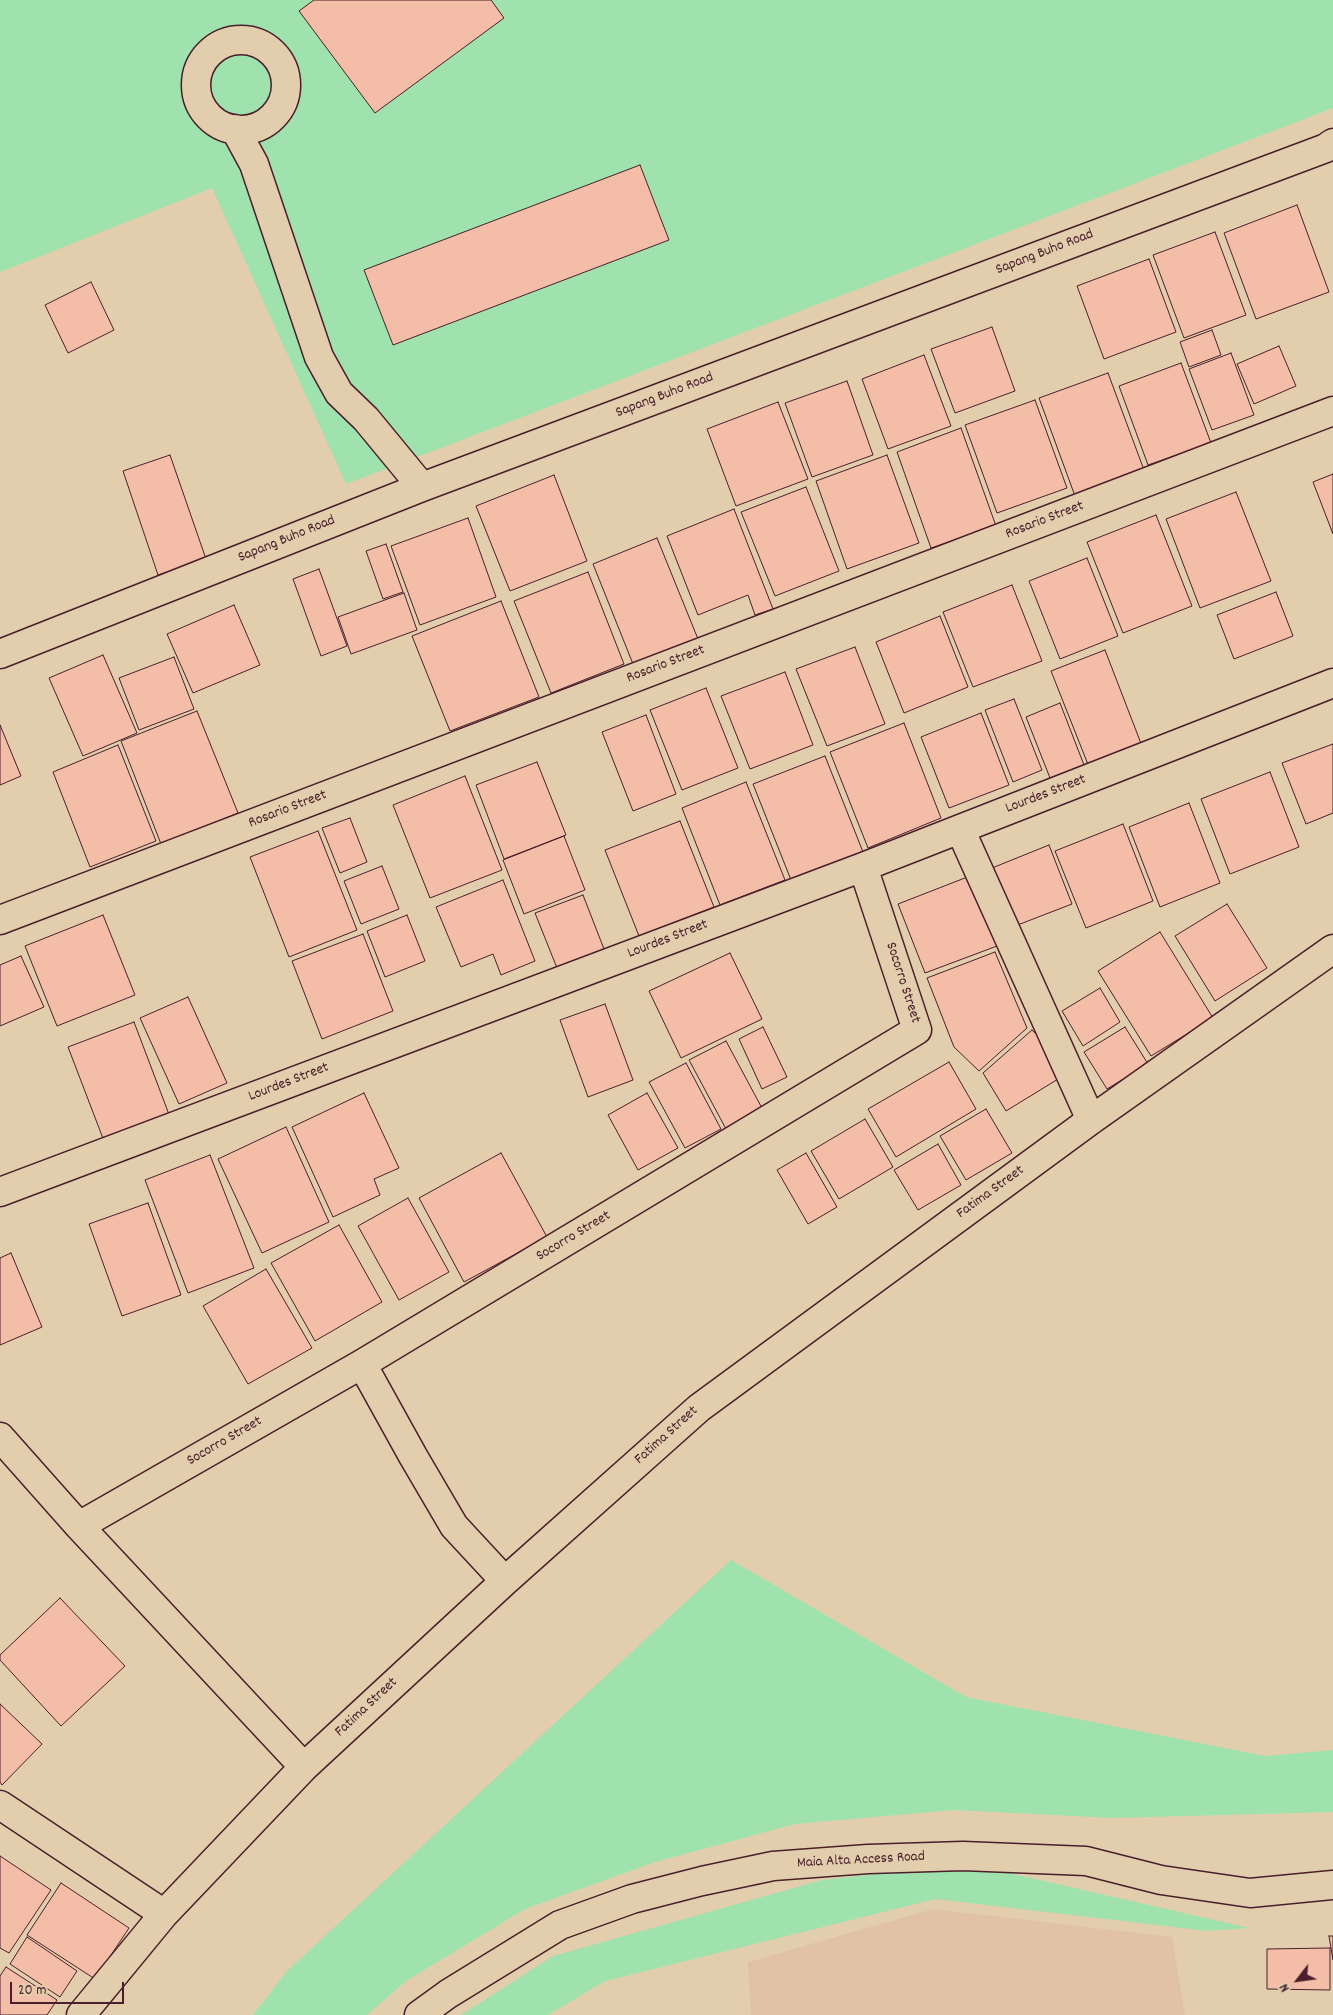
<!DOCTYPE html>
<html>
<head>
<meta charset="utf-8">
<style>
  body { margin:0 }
  #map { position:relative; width:1333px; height:2015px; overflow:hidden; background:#e2cead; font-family:Dekko,sans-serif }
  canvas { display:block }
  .north { position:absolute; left:1273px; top:1955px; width:50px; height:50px; -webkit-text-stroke:4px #e2cead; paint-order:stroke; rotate:240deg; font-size:14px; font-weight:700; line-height:20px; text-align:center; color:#4a1f2b }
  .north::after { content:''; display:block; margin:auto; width:18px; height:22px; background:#4a1f2b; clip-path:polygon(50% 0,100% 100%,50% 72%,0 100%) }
  .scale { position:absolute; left:10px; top:1982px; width:114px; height:22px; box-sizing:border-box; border:2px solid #4a1f2b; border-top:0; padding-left:6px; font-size:15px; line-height:18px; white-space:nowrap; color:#4a1f2b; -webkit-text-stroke:4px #e2cead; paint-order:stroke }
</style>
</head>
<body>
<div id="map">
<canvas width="1333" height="2015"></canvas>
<div class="north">N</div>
<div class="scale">20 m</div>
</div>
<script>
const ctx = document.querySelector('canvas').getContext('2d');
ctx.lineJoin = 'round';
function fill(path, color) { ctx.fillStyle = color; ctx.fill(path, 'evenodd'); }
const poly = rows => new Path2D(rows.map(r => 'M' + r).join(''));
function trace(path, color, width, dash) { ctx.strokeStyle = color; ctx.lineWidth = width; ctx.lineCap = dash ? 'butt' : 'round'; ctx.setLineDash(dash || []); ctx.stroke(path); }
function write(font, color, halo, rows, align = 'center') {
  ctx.font = font + ' Dekko,sans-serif'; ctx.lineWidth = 4.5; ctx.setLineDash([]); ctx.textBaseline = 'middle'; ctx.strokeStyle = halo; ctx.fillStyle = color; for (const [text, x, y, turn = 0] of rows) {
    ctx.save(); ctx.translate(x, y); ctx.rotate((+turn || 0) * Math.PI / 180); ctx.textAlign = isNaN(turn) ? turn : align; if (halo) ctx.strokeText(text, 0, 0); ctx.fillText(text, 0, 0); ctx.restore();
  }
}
fill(poly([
  [933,1909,1172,1937,1185,2015,751,2015,748,1962]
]), '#e1c2a6');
fill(poly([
  [0,0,1333,0,1333,108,346,484,212,188,0,272],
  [731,1560,966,1697,1265,1756,1333,1750,1333,1812,1113,1818,954,1810,795,1824,655,1862,525,1909,406,1981,367,2015,253,2015,286,1972],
  [983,1867,1249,1928,1208,1931,935,1899,605,1981,548,2015,461,2015,553,1956,822,1880,901,1871]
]), '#9fe2ae');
const building = poly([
  [314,0,491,0,504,18,375,113,299,11,314,0],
  [640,165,669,240,393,345,364,270,640,165],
  [1297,205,1329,292,1256,319,1224,233,1297,205],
  [1215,232,1246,315,1184,338,1153,255,1215,232],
  [1149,259,1176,332,1104,359,1077,286,1149,259],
  [91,282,114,330,68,353,45,305,91,282],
  [992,327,1015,391,955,413,931,349,992,327],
  [1212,330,1221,355,1189,367,1180,342,1212,330],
  [1279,346,1296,386,1254,404,1237,364,1279,346],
  [1231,353,1254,415,1212,430,1189,369,1231,353],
  [924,355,951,426,888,449,862,379,924,355],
  [1181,363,1211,443,1148,465,1119,386,1181,363],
  [1108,373,1144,470,1075,496,1039,398,1108,373],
  [847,381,873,455,812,477,785,403,847,381],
  [1035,400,1067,488,997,513,965,425,1035,400],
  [778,402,808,479,736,506,707,429,778,402],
  [961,428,996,526,931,548,897,452,961,428],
  [170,455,206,559,158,575,123,471,170,455],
  [887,455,919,543,847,569,816,481,887,455],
  [1333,474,1333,534,1313,482,1333,474],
  [554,475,587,561,510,591,476,506,554,475],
  [806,487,839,571,775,596,741,512,806,487],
  [1236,492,1271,581,1200,608,1166,519,1236,492],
  [734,509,773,609,755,615,748,595,698,615,667,536,734,509],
  [1156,515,1192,606,1123,633,1087,542,1156,515],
  [468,518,496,597,420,625,391,546,468,518],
  [657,538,698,639,633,664,593,564,657,538],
  [386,544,403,592,383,599,366,551,386,544],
  [1087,558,1118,636,1060,659,1029,581,1087,558],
  [319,569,347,646,321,656,293,579,319,569],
  [588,572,624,664,551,693,514,601,588,572],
  [1012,585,1042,661,973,687,943,612,1012,585],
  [1276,592,1293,636,1234,659,1217,615,1276,592],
  [404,593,417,630,351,654,338,617,404,593],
  [501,601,539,697,450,731,412,636,501,601],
  [234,605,260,665,193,693,167,634,234,605],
  [940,616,968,687,904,713,876,642,940,616],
  [855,647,885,724,827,746,796,669,855,647],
  [1105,650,1142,746,1089,767,1051,671,1105,650],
  [103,655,137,733,83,756,49,678,103,655],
  [174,657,194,709,139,730,119,678,174,657],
  [785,672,813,745,750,769,721,696,785,672],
  [706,688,738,768,682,790,650,710,706,688],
  [1014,699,1042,770,1013,782,985,710,1014,699],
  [1060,703,1084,765,1050,778,1026,717,1060,703],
  [197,711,238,813,161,844,121,741,197,711],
  [981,713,1009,785,949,808,921,737,981,713],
  [646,715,676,794,633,811,602,732,646,715],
  [904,723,941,818,868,848,830,752,904,723],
  [0,725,21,776,0,785,0,725],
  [1333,744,1333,813,1306,824,1282,763,1333,744],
  [118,745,156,841,90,867,53,772,118,745],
  [825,756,863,852,791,880,753,784,825,756],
  [537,762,566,835,504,859,476,785,537,762],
  [1270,772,1299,847,1230,874,1201,799,1270,772],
  [465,776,502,870,430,898,393,805,465,776],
  [746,782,785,880,720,905,682,808,746,782],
  [1189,803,1220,883,1160,907,1129,827,1189,803],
  [350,818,367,862,340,873,322,828,350,818],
  [680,821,714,907,639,936,605,850,680,821],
  [1123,824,1153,901,1086,928,1055,851,1123,824],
  [318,831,357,930,289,957,250,857,318,831],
  [564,836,585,890,524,914,503,860,564,836],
  [1049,845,1072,904,1015,926,992,868,1049,845],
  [382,866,399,909,361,924,344,881,382,866],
  [970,876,997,946,925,973,898,904,970,876],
  [503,880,535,961,501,975,493,954,461,967,436,907,503,880],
  [583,895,604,949,557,968,535,913,583,895],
  [1227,904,1267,968,1215,1001,1175,936,1227,904],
  [103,915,135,995,57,1026,25,946,103,915],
  [407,915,425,961,385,977,367,931,407,915],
  [1160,932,1213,1018,1151,1056,1098,971,1160,932],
  [363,934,393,1011,322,1039,292,961,363,934],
  [995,952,1027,1028,979,1071,954,1047,927,978,995,952],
  [730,953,762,1019,681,1058,649,991,730,953],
  [21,956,44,1007,0,1026,0,965,21,956],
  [1100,988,1120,1022,1083,1046,1062,1011,1100,988],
  [188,997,227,1083,179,1104,140,1018,188,997],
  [605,1004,633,1080,588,1097,560,1020,605,1004],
  [134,1022,170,1117,104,1141,68,1047,134,1022],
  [763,1027,787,1077,762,1089,739,1039,763,1027],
  [1125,1027,1148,1064,1107,1089,1084,1052,1125,1027],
  [1032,1030,1040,1038,1063,1076,1006,1111,983,1073,1032,1030],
  [726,1041,763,1110,726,1129,689,1060,726,1041],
  [949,1062,976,1109,896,1157,868,1109,949,1062],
  [686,1063,721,1129,685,1148,649,1082,686,1063],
  [364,1093,399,1168,374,1179,380,1195,333,1217,292,1127,364,1093],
  [647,1093,678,1148,638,1170,608,1115,647,1093],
  [986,1109,1012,1153,966,1180,940,1136,986,1109],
  [865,1119,893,1167,839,1199,811,1151,865,1119],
  [286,1127,329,1222,262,1253,218,1159,286,1127],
  [938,1144,961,1185,918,1210,894,1170,938,1144],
  [501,1153,547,1237,464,1282,419,1198,501,1153],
  [806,1153,837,1207,808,1224,777,1170,806,1153],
  [210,1155,254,1268,188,1293,145,1180,210,1155],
  [408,1198,449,1272,399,1300,358,1226,408,1198],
  [148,1203,181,1295,122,1316,89,1224,148,1203],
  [339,1225,382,1302,315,1341,271,1263,339,1225],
  [11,1253,42,1327,0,1345,0,1258,11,1253],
  [266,1269,312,1348,248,1384,203,1306,266,1269],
  [60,1598,125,1666,61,1726,0,1660,0,1655,60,1598],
  [0,1704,42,1744,2,1785,0,1782,0,1704],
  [0,1856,51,1890,9,1953,0,1948,0,1856],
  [61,1883,129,1928,95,1979,27,1935,61,1883],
  [1329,1936,1333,1936,1333,1960,1329,1936],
  [27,1937,77,1971,60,1997,10,1964,27,1937],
  [1330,1948,1330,1990,1267,1989,1267,1949,1330,1948],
  [6,1967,57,2000,47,2015,0,2015,0,1976,6,1967]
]);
fill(building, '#f3bda7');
trace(building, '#4a1f2b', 1);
const minor = poly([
  '196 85a45 45 0 1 1 90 0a45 45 0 1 1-90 0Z',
  [235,129,254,164,319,357,339,393,366,419,422,487],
  [0,654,422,487,1326,148,1333,143],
  [960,829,1091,1120],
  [0,920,1333,411],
  [0,1192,863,867,1333,683],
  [362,1364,413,1456,454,1526,505,1581],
  [0,1437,79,1526,304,1767],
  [79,1526,362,1364,917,1030,863,867],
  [0,1805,164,1914],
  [81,2015,164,1914,304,1767,505,1581,699,1408,1091,1120,1333,949],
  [419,2015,448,1994,560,1925,632,1899,702,1881,773,1866,868,1859,963,1856,1086,1861,1161,1880,1250,1893,1333,1885]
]);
trace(minor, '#4a1f2b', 31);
trace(minor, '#e2cead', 28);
write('15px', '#4a1f2b', '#e2cead', [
  ["Sapang Buho Road",1045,253,-21],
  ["Sapang Buho Road",665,396,-21],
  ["Rosario Street",1045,521,-21],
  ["Sapang Buho Road",287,540,-22],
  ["Rosario Street",666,665,-21],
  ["Lourdes Street",1046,795,-21],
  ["Rosario Street",288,810,-21],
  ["Lourdes Street",668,940,-21],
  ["Socorro Street",902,983,72],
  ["Lourdes Street",289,1083,-21],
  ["Fatima Street",991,1193,-36],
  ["Socorro Street",574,1237,-31],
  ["Fatima Street",667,1436,-42],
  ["Socorro Street",225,1442,-30],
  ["Fatima Street",367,1708,-43],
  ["Maia Alta Access Road",861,1861,-3]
]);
</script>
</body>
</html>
